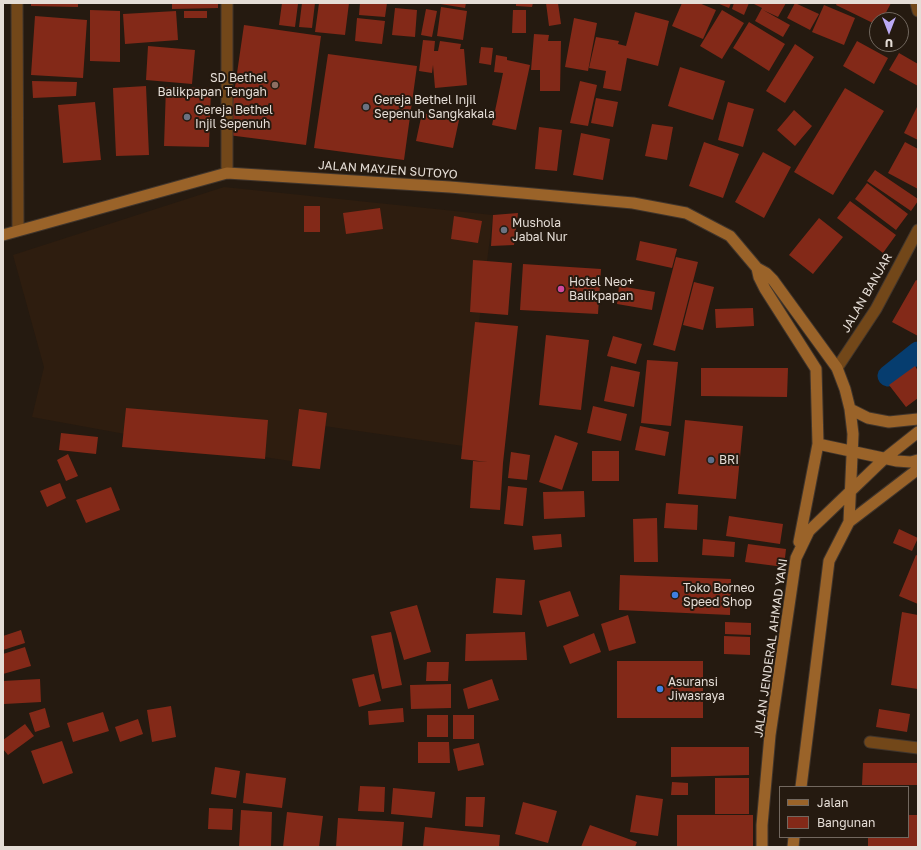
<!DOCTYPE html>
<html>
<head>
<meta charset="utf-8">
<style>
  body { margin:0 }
  #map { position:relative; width:921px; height:850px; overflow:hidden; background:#251a10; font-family:"Golos Text",sans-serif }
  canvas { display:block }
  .frame { position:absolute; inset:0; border:4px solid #e5ddd6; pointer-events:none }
  .legend { position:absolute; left:779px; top:786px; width:130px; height:52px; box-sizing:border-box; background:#251a10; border:1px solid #72685f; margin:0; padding:5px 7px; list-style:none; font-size:12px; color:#e5ddd6 }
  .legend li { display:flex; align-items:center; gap:8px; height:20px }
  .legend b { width:20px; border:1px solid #72685f }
  .north { position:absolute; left:869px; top:12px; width:40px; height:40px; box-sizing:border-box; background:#251a10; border:1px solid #72685f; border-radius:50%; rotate:180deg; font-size:11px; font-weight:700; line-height:16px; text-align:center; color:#e5ddd6 }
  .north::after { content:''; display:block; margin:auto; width:14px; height:18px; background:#bcaaf5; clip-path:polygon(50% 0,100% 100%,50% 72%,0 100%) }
</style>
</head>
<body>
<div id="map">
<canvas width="921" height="850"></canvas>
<div class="frame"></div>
<ul class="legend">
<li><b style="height:5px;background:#9a6329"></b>Jalan</li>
<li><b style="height:11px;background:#832918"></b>Bangunan</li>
</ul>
<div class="north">U</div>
</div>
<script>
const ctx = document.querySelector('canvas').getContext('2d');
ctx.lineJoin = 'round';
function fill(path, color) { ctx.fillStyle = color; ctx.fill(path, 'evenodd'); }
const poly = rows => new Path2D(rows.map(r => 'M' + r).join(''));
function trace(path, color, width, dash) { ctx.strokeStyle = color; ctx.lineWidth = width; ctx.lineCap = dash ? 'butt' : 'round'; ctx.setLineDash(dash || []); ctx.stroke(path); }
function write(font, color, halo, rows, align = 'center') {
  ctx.font = font + ' "Golos Text",sans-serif'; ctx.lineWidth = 4; ctx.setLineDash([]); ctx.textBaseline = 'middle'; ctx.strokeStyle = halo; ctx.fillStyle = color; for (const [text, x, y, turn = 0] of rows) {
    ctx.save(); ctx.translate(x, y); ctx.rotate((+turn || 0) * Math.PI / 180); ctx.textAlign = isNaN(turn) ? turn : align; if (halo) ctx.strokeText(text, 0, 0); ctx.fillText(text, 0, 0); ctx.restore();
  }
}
fill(poly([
  [224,187,493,215,463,446,324,426,318,465,196,447,32,417,44,367,13,255]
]), '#2e1d0f');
trace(poly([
  [888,376,918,352]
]), '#063d6f', 21);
fill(poly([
  [31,3,78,3,78,7,31,6],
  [172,3,218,3,218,8,172,9],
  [282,3,298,4,295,27,279,25],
  [302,3,315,3,312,28,299,27],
  [319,3,349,3,345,35,315,32],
  [360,3,387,3,385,17,359,15],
  [434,3,466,3,465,8],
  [516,3,533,3,532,7,516,6],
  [546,3,558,3,561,24,549,26],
  [682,3,699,3,716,10,703,39,672,26],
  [717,3,731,3,729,8],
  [734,3,749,3,744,15,732,9],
  [752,3,786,3,778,17,763,10,790,25,783,37,755,21,762,8],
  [795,3,819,14,810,30,787,18],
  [837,3,891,3,882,20,877,20,877,25,836,5],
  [824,5,855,18,844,45,812,32],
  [441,7,467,11,463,40,437,36],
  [395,8,417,10,415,37,392,35],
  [426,9,437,11,432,37,421,35],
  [90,10,120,11,120,62,90,61],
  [513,10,526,10,526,33,512,33],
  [722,10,744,23,722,59,700,46],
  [176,11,178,40,125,44,123,14],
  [184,11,207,11,207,18,184,18],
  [635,12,669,21,658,66,627,58,621,91,603,88,606,71,589,68,596,37,619,41,618,44,626,46],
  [35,16,87,20,83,78,31,75],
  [357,18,385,21,382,44,355,41],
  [574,18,597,23,588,71,565,67],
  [749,22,785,44,769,71,733,48],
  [244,25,321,36,306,145,228,135],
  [534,34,549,35,548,41,561,41,560,91,540,91,540,70,531,70],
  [423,40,435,41,434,51,438,51,440,41,461,44,460,49,464,49,467,85,435,88,433,65,432,73,419,71],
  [857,41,888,58,874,84,843,66],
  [795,44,814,57,785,103,766,91],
  [148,46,195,50,192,84,146,80],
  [481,47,493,48,491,65,479,63],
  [899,53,918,64,918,86,889,70],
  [328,54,417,66,404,160,314,148],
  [496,55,507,57,507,60,530,65,516,130,492,125,503,73,494,72],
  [680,67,725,81,713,120,668,106],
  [32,81,77,82,76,96,33,98],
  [580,81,597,85,588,126,570,123],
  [146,86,149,155,116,156,113,88],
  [166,87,211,88,209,147,164,146],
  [845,88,884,111,833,195,794,172],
  [596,98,618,102,613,127,591,123],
  [95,102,101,160,63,163,58,105],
  [728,102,754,109,743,147,718,140],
  [917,107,918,107,918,140,904,133],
  [794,110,812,126,795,146,777,130],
  [422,113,459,120,453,148,416,141],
  [652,124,673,127,667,160,645,156],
  [539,127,562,130,557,171,535,169],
  [581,133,610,139,603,180,573,175],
  [704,142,739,154,723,198,689,186],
  [905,142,918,149,918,189,888,173],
  [763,152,791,167,764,218,735,202],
  [875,170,918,199,918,201,911,211,867,181],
  [867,183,908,214,896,230,855,199],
  [850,201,896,235,883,253,837,218],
  [304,206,320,206,320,232,304,232],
  [380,208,383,229,346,234,343,213],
  [518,213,514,245,491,246,493,215],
  [454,216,482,221,478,243,451,239],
  [819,218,843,237,813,274,789,255],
  [640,241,677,249,672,268,636,260],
  [676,257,698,262,675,351,653,345],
  [473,260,512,263,508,315,470,312],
  [523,264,601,269,598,314,520,310],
  [916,280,918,281,918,336,892,322],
  [694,282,714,287,703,330,683,325],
  [619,286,655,292,652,310,617,304],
  [753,308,754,326,716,328,715,309],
  [475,322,518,326,503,463,500,510,470,508,473,461,488,462,461,459],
  [546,335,589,340,581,410,539,405],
  [613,336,642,344,636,364,607,356],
  [647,360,678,362,671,426,641,423],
  [611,366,640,372,634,407,604,401],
  [915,366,918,371,918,398,906,407,889,385],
  [701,368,788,368,787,397,701,396],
  [593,406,627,414,621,441,587,433],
  [126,408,268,420,265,459,122,447],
  [299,409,327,413,320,469,292,466],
  [685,420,743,426,736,499,678,494],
  [640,426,669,432,665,456,635,450],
  [61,433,98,437,96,454,59,450],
  [555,435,578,443,562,490,539,482],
  [592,451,619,451,619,481,592,481],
  [511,452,530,455,527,480,508,478],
  [68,454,78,476,66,481,57,460],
  [60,483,66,498,47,507,40,491],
  [508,486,527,488,523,526,504,524],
  [111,487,120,510,86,523,76,500],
  [584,491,585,517,544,519,543,492],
  [666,503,698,505,697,530,664,528],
  [729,516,783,524,780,544,726,536],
  [657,518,658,562,634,562,633,519],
  [899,529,918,538,912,551,893,543],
  [561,534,562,547,534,550,532,536],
  [703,539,735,542,734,557,702,555],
  [748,544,786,549,784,567,745,562],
  [916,555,918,556,918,604,899,596],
  [620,575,731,579,730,615,619,610],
  [496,578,525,580,522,615,493,613],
  [570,591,579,616,547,627,539,601],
  [417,605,431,652,404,660,390,612],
  [902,612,918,615,918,689,891,685],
  [628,615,636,643,609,651,601,624],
  [725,622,751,623,751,635,725,634],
  [21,630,25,643,3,650,3,636],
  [391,632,402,685,382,689,371,636],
  [525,632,527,660,465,661,466,634],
  [594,633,601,652,570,664,563,646],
  [724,636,750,637,750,655,724,654],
  [25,647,31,666,3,674,3,654],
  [617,661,703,661,703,718,617,718],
  [427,662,449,662,448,681,426,681],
  [374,674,381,701,359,707,352,679],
  [40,679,41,702,4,704,3,681],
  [492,679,499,700,468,709,463,689],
  [451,684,451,708,411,709,410,685],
  [171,706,176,737,152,742,147,710],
  [45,708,50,727,35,732,29,713],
  [403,708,404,722,369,725,368,711],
  [879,709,910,714,907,732,876,727],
  [103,712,109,731,73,742,67,723],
  [427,715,448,715,448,737,427,737],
  [453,715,474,715,474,739,453,739],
  [138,719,143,734,120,742,115,727],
  [25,724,34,736,8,755,3,749,3,740],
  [62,741,73,773,43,784,31,751],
  [418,742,449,742,450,763,418,763],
  [479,743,484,765,458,771,453,749],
  [671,747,749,747,749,775,671,777],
  [863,763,917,763,917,785,862,785],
  [215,767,240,771,236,798,211,794],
  [246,773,286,778,282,808,243,803],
  [715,778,749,778,749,814,715,814],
  [672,782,688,783,688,795,671,795],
  [360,786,385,787,384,812,358,811],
  [393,788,435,792,432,818,391,814],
  [636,795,663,799,658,836,630,832],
  [466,797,485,797,483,827,465,826],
  [523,802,557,811,548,843,515,834],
  [209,808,233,809,232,830,208,829],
  [241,810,272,812,271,847,239,847],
  [287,812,323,816,319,847,283,847],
  [677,815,753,815,753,847,677,847],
  [908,815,918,815,918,847,868,847,868,837,908,837],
  [338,818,404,822,402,847,336,847],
  [590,825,637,842,635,847,581,847],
  [425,827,500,835,499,847,423,847]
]), '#832918');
const minor = poly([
  [17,3,18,230],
  [227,3,227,173],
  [916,3,918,11],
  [837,368,876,309,918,230],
  [870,742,918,748]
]);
const secondary = poly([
  [3,235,227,173,450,187,522,193,633,203,686,213,730,236,757,268,766,273,773,280,837,368,845,389,850,409,868,418,889,422,918,419],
  [757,268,759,277,765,289,816,369,818,444,799,542],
  [818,444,897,461,911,462,918,460],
  [849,522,853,434,850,409],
  [801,787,829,561,849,522,918,469],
  [762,847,762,825,770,735,796,558,809,531,884,459,918,432],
  [793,847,794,837]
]);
trace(minor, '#40352c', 13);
trace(secondary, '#40352c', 13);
trace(minor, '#724719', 11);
trace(secondary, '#9a6329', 11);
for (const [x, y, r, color] of [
  [275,85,4,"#8d6e63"],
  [366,107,4,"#6b7280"],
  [187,117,4,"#6b7280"],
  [504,230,4,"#6b7280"],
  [561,289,4,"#d1479c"],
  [711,460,4,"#5c6f8a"],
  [675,595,4,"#3f7fe0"],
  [660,689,4,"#3f7fe0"]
]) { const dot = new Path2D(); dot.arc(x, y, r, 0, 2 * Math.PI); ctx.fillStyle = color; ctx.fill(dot); trace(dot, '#251a10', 1.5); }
write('12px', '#e5ddd6', '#251a10', [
  ["SD Bethel",267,78,"right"],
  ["Balikpapan Tengah",267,92,"right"],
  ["Gereja Bethel Injil",374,100],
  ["Sepenuh Sangkakala",374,114],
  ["Gereja Bethel",195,110],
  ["Injil Sepenuh",195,124],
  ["Mushola",512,223],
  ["Jabal Nur",512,237],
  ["Hotel Neo+",569,282],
  ["Balikpapan",569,296],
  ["BRI",719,460],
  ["Toko Borneo",683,588],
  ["Speed Shop",683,602],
  ["Asuransi",668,682],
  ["Jiwasraya",668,696]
], 'left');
write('12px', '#e5ddd6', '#251a10', [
  ["JALAN MAYJEN SUTOYO",388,170,4],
  ["JALAN BANJAR",867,293,-60],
  ["JALAN JENDERAL AHMAD YANI",771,648,-82]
]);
</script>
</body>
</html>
